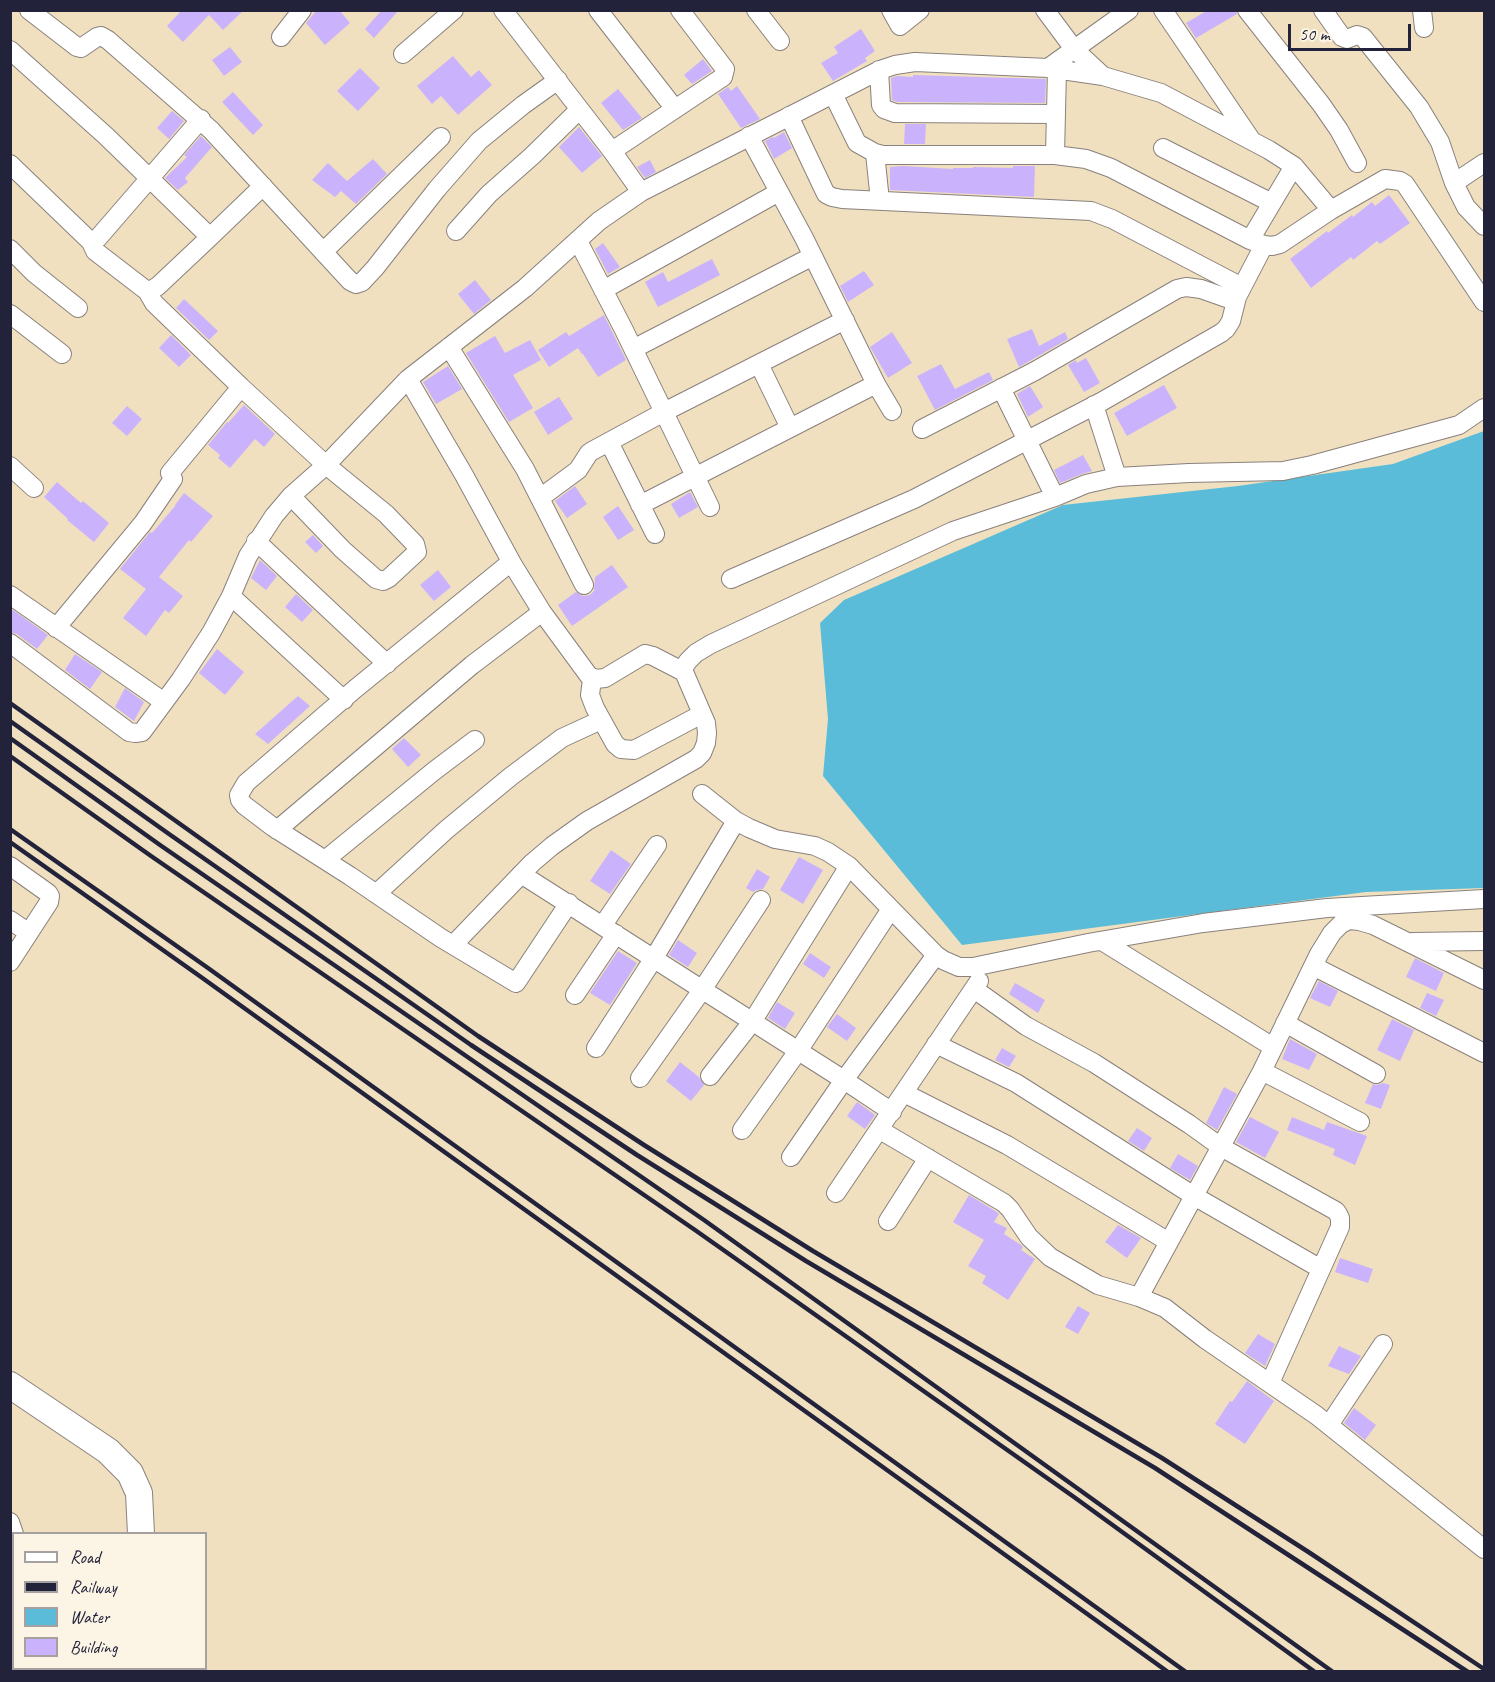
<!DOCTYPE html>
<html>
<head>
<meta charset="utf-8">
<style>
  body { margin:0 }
  #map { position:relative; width:1495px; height:1682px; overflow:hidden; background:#f0e0bf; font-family:Caveat,sans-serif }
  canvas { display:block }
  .frame { position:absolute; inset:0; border:12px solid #22223b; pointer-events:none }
  .legend { position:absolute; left:12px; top:1532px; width:195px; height:138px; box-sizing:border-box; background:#fcf5e5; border:2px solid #a5a1a1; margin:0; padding:8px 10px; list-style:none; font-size:18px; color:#22223b }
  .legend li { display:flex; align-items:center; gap:12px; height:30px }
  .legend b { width:30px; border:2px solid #a5a1a1 }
  .scale { position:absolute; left:1288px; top:24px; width:123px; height:27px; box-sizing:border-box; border:3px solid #22223b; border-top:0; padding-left:8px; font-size:18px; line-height:21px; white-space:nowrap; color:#22223b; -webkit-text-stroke:4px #fcf5e5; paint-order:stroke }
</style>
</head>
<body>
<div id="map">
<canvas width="1495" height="1682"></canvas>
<div class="frame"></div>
<ul class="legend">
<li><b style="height:8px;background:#fff"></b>Road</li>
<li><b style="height:8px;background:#22223b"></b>Railway</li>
<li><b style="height:16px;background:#5abcd8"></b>Water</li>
<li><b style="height:16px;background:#cab3fc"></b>Building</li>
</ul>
<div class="scale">50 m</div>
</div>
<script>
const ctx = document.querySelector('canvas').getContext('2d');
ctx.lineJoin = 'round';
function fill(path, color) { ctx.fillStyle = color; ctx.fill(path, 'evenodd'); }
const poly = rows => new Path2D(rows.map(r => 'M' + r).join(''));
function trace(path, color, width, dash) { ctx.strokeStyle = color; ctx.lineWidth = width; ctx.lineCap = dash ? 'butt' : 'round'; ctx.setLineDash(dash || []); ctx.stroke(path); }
fill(poly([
  [1484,431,1484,888,1366,892,962,945,823,776,828,719,820,623,844,600,1063,505,1238,486,1393,464]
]), '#5abcd8');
fill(poly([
  [182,10,244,10,223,30,209,15,183,42,167,26],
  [317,10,339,10,350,23,325,45,306,23],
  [382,10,399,10,374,38,365,29],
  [1208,10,1236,10,1237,14,1196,38,1186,23],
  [861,29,875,51,865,58,867,61,833,81,821,63,838,53,834,47],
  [230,47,242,62,224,76,212,60],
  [453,56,471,77,479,70,492,85,458,115,441,96,432,104,417,86],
  [703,59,712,71,692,84,684,75],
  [360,68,380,88,358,111,337,91],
  [913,75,1046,79,1045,103,897,102,892,100,891,78,897,76,913,77],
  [737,86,760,119,741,128,718,94,728,87,731,91],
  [618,89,642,118,623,130,601,103],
  [233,92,263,125,253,135,222,102],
  [172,111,184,121,169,139,157,128],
  [905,124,926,124,925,144,904,144],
  [579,127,602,156,582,173,559,147],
  [784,132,792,148,774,159,765,141,773,137,774,138],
  [201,136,212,147,185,178,188,182,178,190,165,178,187,157,184,155],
  [373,159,387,174,356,204,341,191,335,197,312,180,328,163,347,181],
  [650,160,656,172,645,178,637,167],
  [903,166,953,169,953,168,973,168,973,167,1013,168,1013,166,1035,166,1034,197,890,190,890,167],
  [1389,195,1410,223,1380,244,1377,241,1353,260,1351,257,1311,288,1290,259,1327,231,1328,233,1352,215,1353,217,1372,202,1375,206],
  [603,243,620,267,608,274,595,249],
  [712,259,720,275,658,307,645,282,663,272,668,282],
  [864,271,874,285,848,302,840,286],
  [475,280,491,300,474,314,458,294],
  [184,299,218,331,209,340,176,308],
  [604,315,626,360,598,377,583,354,582,354,578,348,549,367,538,350,566,332,569,336],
  [1032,329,1039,346,1065,332,1068,339,1019,367,1007,339],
  [892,332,912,363,888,378,870,347],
  [171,335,191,355,179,367,159,348],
  [495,336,505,353,530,340,541,360,513,375,533,408,509,422,466,353],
  [1086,358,1100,383,1084,392,1068,365,1076,360,1077,363],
  [941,364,955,389,989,372,993,380,935,410,917,376],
  [448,366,462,389,436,404,423,382],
  [1164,385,1177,408,1127,436,1114,413],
  [1030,386,1043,407,1028,417,1017,394],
  [559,397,573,419,548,435,534,412],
  [244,405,275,434,264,447,255,439,230,468,218,458,220,455,208,445,227,422,228,423],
  [127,406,142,419,127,436,112,423],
  [1083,455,1092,471,1082,474,1060,483,1054,470],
  [57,482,81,503,83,501,109,523,94,542,67,520,68,519,44,497],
  [575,486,587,504,567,518,555,501],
  [690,492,698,507,679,518,671,504],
  [184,493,213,516,191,542,189,540,159,577,183,596,169,613,165,610,146,636,123,618,146,589,120,569,150,532,152,533,176,505,175,505],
  [618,506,634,530,618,540,603,517],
  [313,535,323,546,316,553,305,542],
  [260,560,277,576,266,590,251,578],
  [612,565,628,587,572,626,558,605,576,592,583,596,590,595,594,591,595,577],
  [438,570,451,587,434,601,420,585],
  [296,594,313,610,302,622,285,607],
  [13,610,48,635,37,649,17,634,10,632,10,613],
  [217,649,244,672,225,695,199,673],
  [75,654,102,672,90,689,65,670],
  [125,688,144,702,134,721,115,707],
  [298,696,310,706,268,744,255,734],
  [404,738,421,755,408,767,392,749],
  [611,850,631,864,610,894,590,881],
  [799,857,823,870,803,904,780,890],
  [757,869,770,877,763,889,756,890,753,892,746,888],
  [678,940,697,953,688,967,669,955],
  [618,951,637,963,610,1005,590,993],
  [810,953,831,967,824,978,803,964],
  [1415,958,1444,973,1436,991,1406,977],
  [1319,981,1338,991,1330,1007,1310,998],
  [1015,983,1045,1000,1038,1013,1009,994],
  [1427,993,1444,1000,1436,1016,1420,1008],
  [777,1002,795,1013,785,1029,768,1018],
  [837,1014,856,1028,847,1041,827,1027],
  [1392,1019,1414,1030,1400,1061,1377,1050],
  [1290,1039,1317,1054,1309,1070,1282,1059],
  [1002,1048,1016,1056,1009,1067,995,1060],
  [680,1062,699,1077,704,1085,691,1101,666,1081],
  [1383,1083,1390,1085,1381,1109,1365,1103,1373,1084,1377,1085],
  [1224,1087,1237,1094,1217,1130,1206,1123],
  [857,1102,875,1115,865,1129,847,1116],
  [1250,1117,1279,1132,1265,1158,1236,1142],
  [1292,1117,1324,1130,1327,1122,1367,1136,1355,1165,1333,1155,1335,1149,1287,1130],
  [1137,1128,1152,1138,1144,1151,1128,1141],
  [1178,1154,1198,1166,1190,1180,1170,1168],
  [969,1195,997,1212,999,1214,994,1222,1007,1228,1004,1234,1021,1245,1023,1247,1021,1250,1035,1259,1008,1300,982,1283,986,1276,968,1266,984,1240,953,1222],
  [1118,1225,1141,1238,1127,1258,1105,1242],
  [1340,1258,1373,1269,1368,1283,1335,1272],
  [1078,1306,1090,1313,1078,1334,1065,1327],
  [1258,1334,1275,1344,1265,1366,1245,1353],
  [1339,1346,1361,1356,1349,1374,1328,1366],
  [1247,1381,1274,1401,1245,1444,1215,1424,1230,1401,1232,1402],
  [1354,1408,1376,1425,1365,1440,1344,1423]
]), '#cab3fc');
const street = poly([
  [29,10,77,47,81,48,97,37,101,36,108,40,211,130,350,281,356,284,362,282,375,268,437,189,479,141,523,105,558,80],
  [503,10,615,155],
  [598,10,675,109,612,151,641,192],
  [756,10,780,41],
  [891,10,900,26,920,10],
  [1045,10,1074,49,1103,76],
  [1163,10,1250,138],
  [1247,10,1321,104,1339,130,1357,163],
  [1323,10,1342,37,1347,39,1357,35,1363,37,1419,107,1440,142,1454,183,1466,207,1484,226],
  [1422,10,1424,28],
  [281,37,302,10],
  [10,50,106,136,210,237],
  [403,54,454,10],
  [1048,68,1129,10],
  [879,70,881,105,884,109,895,113,1056,114],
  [833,94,857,143,875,153,883,155,1055,155,1086,159,1111,168,1250,240,1264,245,1272,246,1280,244,1331,210,1385,179,1400,181,1405,184,1484,302],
  [675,109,723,77,725,69,680,10],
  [789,116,824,190,826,194,832,197,842,199,1091,211,1112,219,1242,287],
  [201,119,98,238,91,242,95,251,147,291,150,291,158,286,210,237,263,186],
  [749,136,804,238,876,384,892,411],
  [1163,148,1272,203],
  [875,153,880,201],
  [1055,155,1057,69],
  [10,164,91,242],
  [1454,183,1484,163],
  [456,231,489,194,532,156,579,110],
  [1250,240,1294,166],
  [578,241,624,330,710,507],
  [10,249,34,273,78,308],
  [323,252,441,137],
  [603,290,779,192],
  [147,291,154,303,241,387,326,465,386,514,415,544,417,552,389,578,383,581,376,579,343,550,291,496],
  [10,314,62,354],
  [449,347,525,469,584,585],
  [633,349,813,256],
  [759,364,790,428],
  [408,379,464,475,513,565,542,612,589,676,596,679,605,678,645,654,653,656,684,672],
  [1001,388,1055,497],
  [1094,405,1117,477],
  [922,429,1035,371,1177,289,1186,287,1201,289,1235,301],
  [609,442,655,534],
  [10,466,34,488],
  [540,498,578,470,589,453,592,451,664,412,845,320],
  [640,505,876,384],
  [256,541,387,664],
  [511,562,355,689,246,783,239,795,240,800,244,805,273,827,350,876,441,938,516,983,569,903],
  [731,579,914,499,1101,402,1221,333,1226,329,1231,321,1237,297,1264,245],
  [10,595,164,702],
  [231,596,344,700],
  [56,628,143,523,173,479,170,473,241,387],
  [10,643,129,732,135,733,142,732,181,679,211,633,231,596,248,556,274,516,291,496,326,465,408,379,525,288,599,221,641,192,880,70,895,65,915,62,1048,68,1103,76,1161,93,1269,150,1294,166,1331,210],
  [592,679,590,695,595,708,615,744,621,749,634,750,702,714],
  [702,794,736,821,749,828,775,839,815,846,828,852,849,866,936,955,943,960,959,967,973,967,1088,943,1203,923,1327,908,1484,899],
  [277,830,472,665,542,612],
  [325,860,434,771,475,740],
  [10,866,48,893,50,896,49,902,10,962],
  [521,874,844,1080,892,1112],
  [376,894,446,830,510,777,562,738,601,720],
  [10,920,29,933],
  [603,925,657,845],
  [1102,941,1273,1047],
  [1412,942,1484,941],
  [453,945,532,863,552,846,587,821,696,759,702,753,706,743,707,733,706,723,684,672,684,667,688,661,696,653,711,644,953,531,1055,497,1086,484,1117,477,1189,473,1283,471,1312,465,1459,425,1484,408],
  [1313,966,1484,1053],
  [974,989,1026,1026,1094,1063,1189,1124,1221,1147,1336,1211,1338,1214,1340,1218,1340,1227,1270,1383],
  [575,995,616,934],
  [1285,1023,1376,1074],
  [936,1044,1016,1083,1194,1196,1321,1269],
  [596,1048,654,958,736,821],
  [1262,1071,1360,1122],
  [710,1076,752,1022,849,866],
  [640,1078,702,990,761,900],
  [904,1093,1007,1145,1169,1242],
  [742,1130,798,1051,891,909],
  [880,1130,1004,1203,1010,1209,1029,1237,1050,1257,1098,1285,1139,1297,1165,1308,1205,1339,1316,1415,1484,1549],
  [791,1157,844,1080,936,955],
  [836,1193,979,981],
  [888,1221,928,1158],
  [1139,1297,1262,1071,1319,954,1332,933,1341,924,1349,920,1359,921,1373,925,1484,980],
  [1329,1425,1383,1344],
  [10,1522,14,1534],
  [10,1582,14,1581],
  [31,1668,31,1672]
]);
const secondary = poly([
  [10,1385,108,1451,130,1473,139,1493,141,1534],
  [151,1668,151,1672]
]);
trace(street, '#89817d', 20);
trace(secondary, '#89817d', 28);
trace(street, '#fff', 18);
trace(secondary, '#fff', 26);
trace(poly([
  [10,703,478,1036,644,1145,813,1251,1162,1458,1310,1553,1484,1669],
  [10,721,169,834,471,1045,637,1155,806,1261,1155,1468,1468,1672],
  [10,738,160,845,704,1220,1333,1672],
  [10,756,151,856,695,1230,1074,1497,1315,1672],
  [10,829,208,968,1186,1672],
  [10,842,201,977,1168,1672]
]), '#22223b', 4.5);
</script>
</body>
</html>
